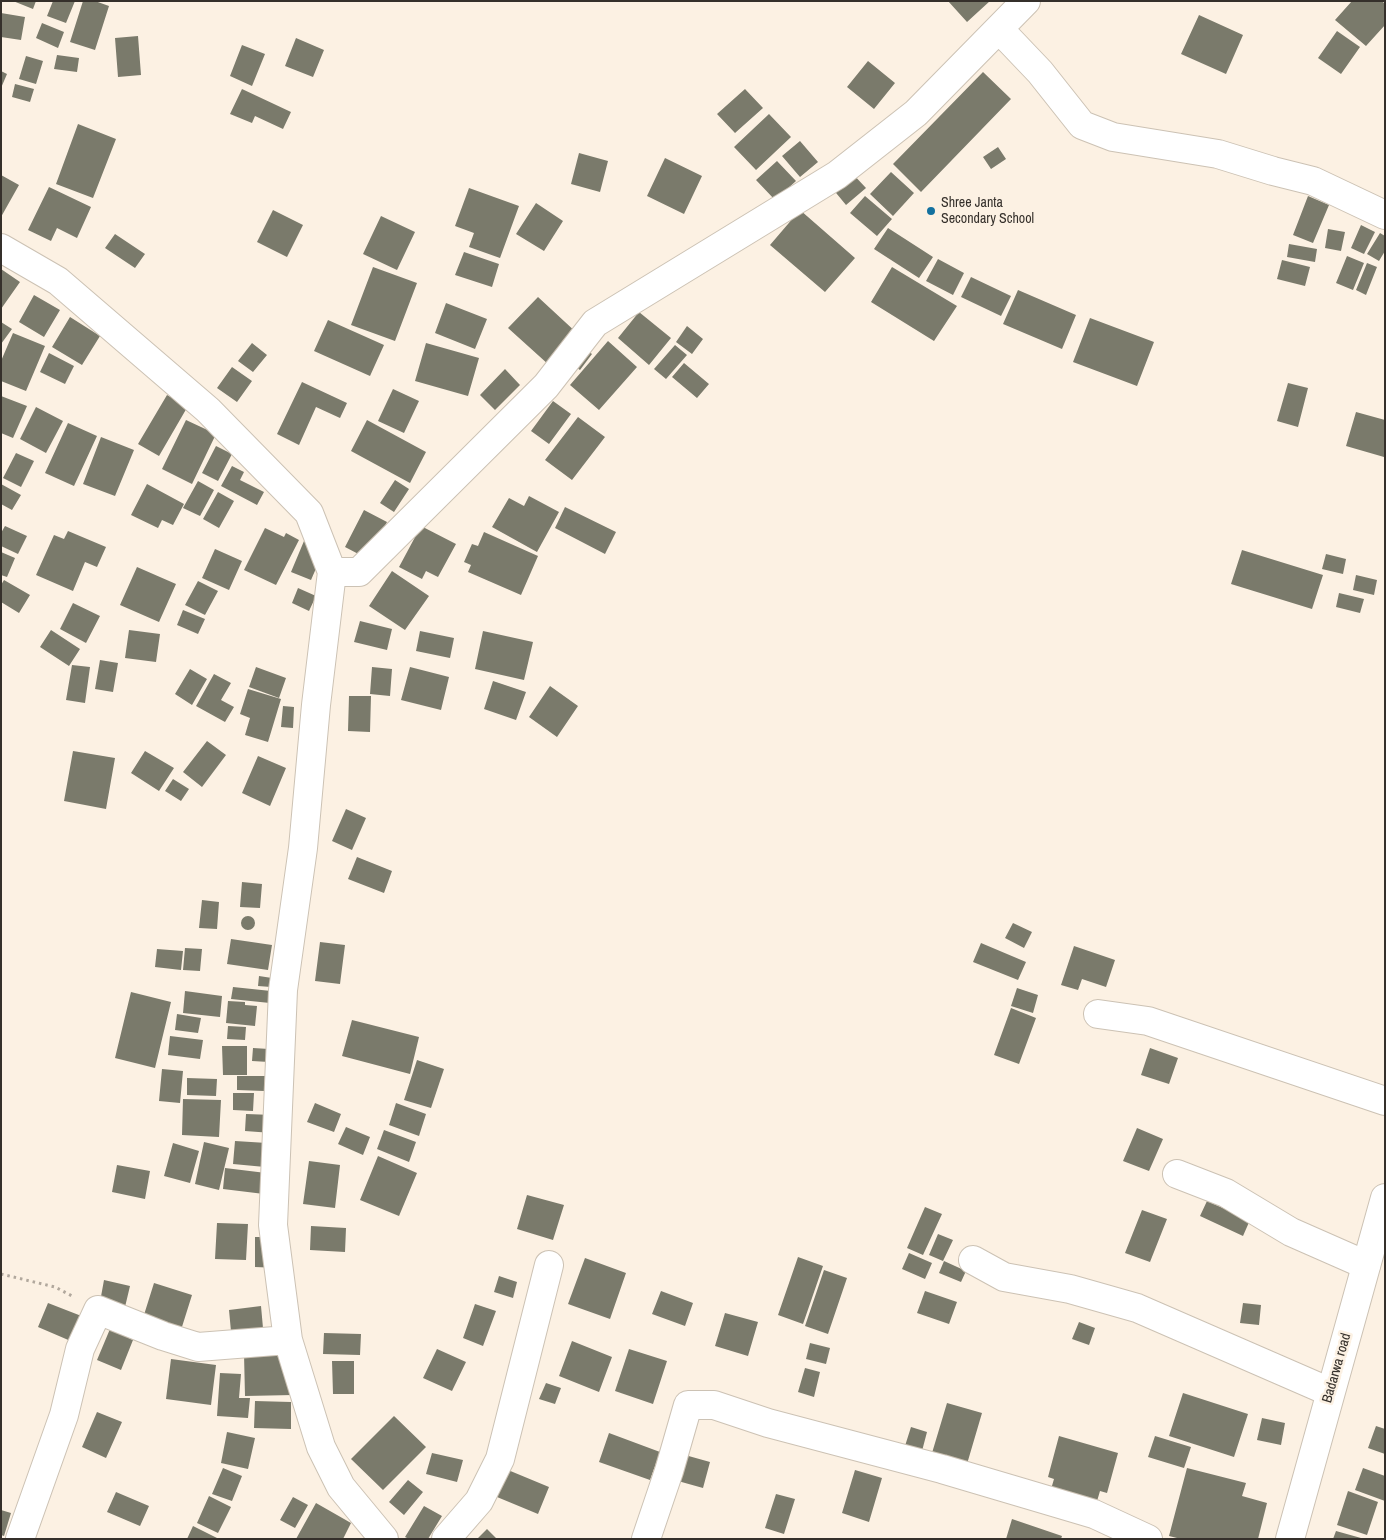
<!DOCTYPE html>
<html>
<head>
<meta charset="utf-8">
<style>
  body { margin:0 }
  #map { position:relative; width:1386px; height:1540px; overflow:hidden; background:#fcf1e3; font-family:"Archivo Narrow",sans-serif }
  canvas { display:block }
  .frame { position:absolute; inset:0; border:2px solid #35302b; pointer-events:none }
</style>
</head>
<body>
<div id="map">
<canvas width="1386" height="1540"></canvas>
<div class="frame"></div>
</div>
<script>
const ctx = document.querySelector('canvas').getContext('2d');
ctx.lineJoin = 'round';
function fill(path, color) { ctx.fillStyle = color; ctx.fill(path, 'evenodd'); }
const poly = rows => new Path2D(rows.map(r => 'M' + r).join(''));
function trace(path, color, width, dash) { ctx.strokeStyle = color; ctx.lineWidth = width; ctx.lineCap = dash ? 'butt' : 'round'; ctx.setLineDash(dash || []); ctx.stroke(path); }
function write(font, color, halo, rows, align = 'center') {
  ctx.font = font + ' "Archivo Narrow",sans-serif'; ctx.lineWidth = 5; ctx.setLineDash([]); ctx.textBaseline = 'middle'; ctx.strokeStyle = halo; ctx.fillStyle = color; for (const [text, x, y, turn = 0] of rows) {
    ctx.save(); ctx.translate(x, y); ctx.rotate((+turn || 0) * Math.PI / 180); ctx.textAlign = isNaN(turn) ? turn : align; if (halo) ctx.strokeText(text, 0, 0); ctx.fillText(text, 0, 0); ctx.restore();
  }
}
fill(poly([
  [13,1,36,1,33,9],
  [53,1,75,1,66,23,47,16],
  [83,1,95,1,109,6,95,50,70,42],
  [948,1,990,1,967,22],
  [1352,1,1382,1,1385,4,1385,25,1366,46,1335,20],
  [1,13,25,17,21,40,1,37],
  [1199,15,1243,35,1226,74,1181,54],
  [42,23,64,32,58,48,36,38],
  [1337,31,1360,47,1341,74,1318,58],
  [138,36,141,75,118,77,115,38],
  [296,38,324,50,313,77,285,66],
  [242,45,265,54,252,86,230,76],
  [57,55,79,58,77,72,54,69],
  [26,56,43,61,36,84,19,79],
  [868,61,895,83,874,109,847,87],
  [1,71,7,74,1,88],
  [983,72,1011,99,921,192,893,164],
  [15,84,34,89,30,102,12,97],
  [242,89,291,112,283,129,255,116,252,123,230,114],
  [745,89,763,108,735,133,717,114],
  [769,114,791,137,756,170,734,147],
  [78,124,116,139,93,198,56,184],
  [800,141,818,162,800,177,782,156],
  [998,147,1006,159,991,169,983,157],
  [579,153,608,161,600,192,571,184],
  [665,158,702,176,684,214,647,196],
  [777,161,796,181,775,200,756,180],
  [851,172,866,188,846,205,832,188],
  [891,172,914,193,893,216,870,194],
  [1,175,19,185,1,217],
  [49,187,91,207,77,238,57,228,51,241,28,230],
  [469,188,519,206,500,258,469,247,474,233,455,226],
  [865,196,892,219,877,236,850,213],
  [1308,196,1329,205,1313,243,1293,235],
  [536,203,563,221,544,251,516,234],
  [273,210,303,225,287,257,257,242],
  [800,210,855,258,825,292,770,245],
  [381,216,415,232,397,270,363,254],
  [1361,225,1375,232,1364,254,1351,248],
  [888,228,933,257,919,278,874,249],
  [1328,229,1345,232,1341,251,1325,248],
  [1380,233,1385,236,1385,251,1379,261,1367,254],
  [115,234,145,254,135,268,105,248],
  [1289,244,1317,249,1315,262,1287,257],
  [464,252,499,264,492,287,455,275],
  [1347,256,1364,263,1353,290,1336,283],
  [938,259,964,273,953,295,926,281],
  [1282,260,1310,267,1305,286,1277,279],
  [1367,263,1377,267,1366,295,1356,290],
  [373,267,417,283,395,341,351,325],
  [892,267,957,306,934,341,871,302],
  [1,269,20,282,1,309],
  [971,277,1011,296,1001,316,961,297],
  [1018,290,1076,315,1062,349,1003,324],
  [34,295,60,310,44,337,19,322],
  [538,297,578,334,549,365,508,328],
  [446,303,487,319,475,349,435,333],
  [639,312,671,338,649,365,618,338],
  [70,317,100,336,82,365,52,347],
  [1090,318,1154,342,1137,386,1073,362],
  [328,320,384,345,370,376,314,351],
  [1,322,12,329,1,344],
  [687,326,703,339,692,354,676,342],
  [13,333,45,346,26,391,1,381,1,361],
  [608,341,637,367,599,410,570,385],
  [252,343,267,355,253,372,238,361],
  [426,343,479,358,468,396,415,381],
  [675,345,687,355,666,379,654,369],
  [583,347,592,354,580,370,570,363],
  [49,353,74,366,65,384,40,372],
  [684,363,709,384,697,398,672,377],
  [232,367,252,381,237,402,217,388],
  [505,369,520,385,495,410,480,395],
  [302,382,347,403,340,418,316,407,299,445,277,434],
  [1288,383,1308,388,1298,427,1277,421],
  [393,389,419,401,404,433,378,421],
  [167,395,188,406,159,456,138,444],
  [1,396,27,406,13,438,1,433],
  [553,401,571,414,549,444,531,431],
  [36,407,63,421,46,453,20,439],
  [1356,412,1385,420,1384,457,1346,446],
  [578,417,605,437,572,480,545,460],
  [186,420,216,434,192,484,162,469],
  [367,420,426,452,410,483,351,451],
  [68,423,97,436,74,486,45,473],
  [101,437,134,450,115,496,83,484],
  [216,446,232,454,218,481,202,473],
  [16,453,34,461,21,487,3,478],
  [232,466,244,472,240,480,264,492,257,505,221,486],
  [395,480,409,489,394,512,380,503],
  [198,481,214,490,200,516,183,508],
  [1,484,21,495,12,510,1,504],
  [147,484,184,504,173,525,162,520,158,528,131,515],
  [218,492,234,501,219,528,203,519],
  [529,496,559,512,537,552,492,527,509,498,524,506],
  [565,507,616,532,605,554,555,528],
  [364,510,387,522,368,559,345,547],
  [5,526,27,536,18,554,1,546,1,533],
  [421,526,456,544,438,577,426,571,422,579,399,567],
  [265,528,284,537,286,533,299,540,276,585,244,570],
  [68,531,106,547,97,567,85,562,73,591,36,575,54,535,64,539],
  [484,532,538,556,521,595,468,572,471,565,464,562,472,544,478,546],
  [304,541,324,550,311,580,291,572],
  [215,549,242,561,229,590,202,578],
  [1242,550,1323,575,1312,609,1231,584],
  [1,552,15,558,7,577,1,575],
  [1326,554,1346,559,1343,574,1322,569],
  [137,567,176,584,159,622,120,605],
  [392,571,429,596,405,630,369,606],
  [1356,575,1377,580,1374,595,1353,590],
  [4,580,30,595,19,613,1,602,1,585],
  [198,581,218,591,205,615,185,605],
  [298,588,316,596,309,611,292,603],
  [1339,593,1364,599,1360,613,1336,607],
  [73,603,100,616,86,643,60,629],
  [183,610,205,619,198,634,177,625],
  [360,621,392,629,387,650,354,642],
  [51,630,80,649,69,666,40,647],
  [129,630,160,634,156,662,125,658],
  [420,631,454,638,450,658,416,651],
  [483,631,533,642,524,680,475,669],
  [100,660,118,663,113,692,95,689],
  [72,665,90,667,85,703,66,700],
  [256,667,286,678,279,698,249,687],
  [372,667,392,669,390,696,370,694],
  [410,667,449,677,441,710,401,700],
  [190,669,207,679,192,705,175,694],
  [214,674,231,683,221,700,234,707,225,722,196,706],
  [493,681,526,692,516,720,484,709],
  [550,686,578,706,557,737,529,717],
  [248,689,281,699,268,742,245,735,250,718,240,714],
  [349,696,371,696,370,732,348,731],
  [283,706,294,707,293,728,281,727],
  [207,741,226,755,202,787,183,772],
  [73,751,115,758,106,809,64,801],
  [145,751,174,768,159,791,131,773],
  [258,756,286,768,270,806,242,793],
  [173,779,189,789,181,801,165,791],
  [346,809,366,818,352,850,332,841],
  [357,857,392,871,384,893,348,879],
  [242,882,262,884,260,908,240,907],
  [202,900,219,902,217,929,199,928],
  '241 923a7 7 0 1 1 14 0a7 7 0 1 1-14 0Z',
  [1013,923,1032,932,1024,948,1005,938],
  [231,939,272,945,268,970,227,964],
  [320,942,345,945,340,984,315,981],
  [981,943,1026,962,1018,980,973,962],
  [1074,946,1115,960,1106,987,1082,979,1078,990,1061,985],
  [185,948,202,949,200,971,183,970],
  [157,949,183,951,181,970,155,967],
  [259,976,272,978,271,987,258,986],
  [233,987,271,991,270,1003,231,999],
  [1017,988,1038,995,1033,1013,1011,1006],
  [185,991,222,996,220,1017,183,1013],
  [131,992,171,1002,155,1068,115,1058],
  [228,1001,245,1002,245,1005,257,1006,255,1026,226,1023],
  [1011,1008,1036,1018,1019,1064,994,1055],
  [177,1014,201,1018,198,1033,175,1030],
  [352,1020,419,1037,410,1074,342,1056],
  [228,1026,246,1027,245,1040,227,1039],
  [170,1036,203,1040,200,1059,168,1055],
  [222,1046,247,1046,247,1075,223,1075],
  [253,1048,269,1049,269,1062,252,1061],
  [1150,1048,1178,1058,1169,1084,1141,1075],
  [417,1060,444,1069,431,1108,404,1100],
  [162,1069,183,1071,180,1103,159,1101],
  [237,1076,265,1076,264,1091,237,1090],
  [187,1078,217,1079,216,1096,187,1095],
  [233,1093,254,1093,253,1111,233,1110],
  [183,1099,221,1100,219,1137,182,1135],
  [315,1103,341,1114,334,1132,307,1122],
  [396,1103,426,1114,419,1136,389,1125],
  [246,1114,273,1115,272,1133,245,1131],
  [346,1127,370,1137,363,1155,338,1144],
  [1137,1128,1163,1139,1149,1171,1123,1161],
  [384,1130,416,1142,409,1162,377,1149],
  [235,1141,267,1143,265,1167,233,1164],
  [204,1142,229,1148,219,1190,195,1184],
  [173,1143,199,1151,190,1183,164,1176],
  [378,1156,417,1173,399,1216,360,1200],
  [309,1161,340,1165,335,1208,303,1204],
  [117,1165,150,1171,145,1199,112,1192],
  [225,1168,266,1173,264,1194,223,1189],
  [527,1195,564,1205,553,1240,517,1229],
  [1207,1201,1250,1220,1243,1236,1200,1216],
  [925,1207,942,1214,923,1255,907,1248],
  [1142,1210,1167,1219,1150,1262,1125,1253],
  [217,1223,248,1224,246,1260,215,1259],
  [311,1226,346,1228,345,1252,310,1250],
  [938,1234,953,1240,943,1261,929,1255],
  [255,1237,279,1237,279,1268,255,1267],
  [909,1253,932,1263,925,1279,902,1269],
  [798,1257,823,1266,803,1324,778,1315],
  [585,1258,626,1273,610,1319,568,1304],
  [944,1261,966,1271,961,1282,939,1273],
  [824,1270,847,1278,828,1334,805,1326],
  [499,1276,517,1282,513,1298,494,1292],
  [104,1280,130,1286,125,1307,100,1302],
  [154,1283,192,1295,181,1330,143,1318],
  [661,1291,693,1303,685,1326,652,1314],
  [925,1291,957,1302,949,1324,917,1313],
  [48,1303,84,1317,73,1342,38,1327],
  [1243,1303,1261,1305,1259,1325,1240,1323],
  [475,1304,496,1311,483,1346,463,1338],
  [261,1306,264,1339,232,1342,229,1310],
  [725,1313,758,1322,748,1356,715,1346],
  [1079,1322,1095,1328,1089,1345,1072,1339],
  [110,1329,133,1340,121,1370,97,1360],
  [324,1333,361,1334,360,1355,323,1354],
  [572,1341,612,1357,599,1392,559,1376],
  [810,1343,830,1348,826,1364,806,1359],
  [437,1349,466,1362,452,1391,423,1378],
  [629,1349,667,1361,653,1404,615,1391],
  [292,1353,293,1395,245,1396,244,1354],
  [171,1359,216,1365,211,1405,166,1399],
  [332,1361,354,1361,354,1394,333,1394],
  [805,1368,820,1372,814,1397,798,1392],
  [220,1373,241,1374,239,1398,250,1398,248,1418,217,1416],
  [546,1383,561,1388,555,1404,539,1399],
  [1183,1393,1248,1414,1234,1457,1169,1436],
  [255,1401,291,1402,291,1429,254,1428],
  [947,1403,982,1413,967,1464,932,1453],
  [97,1412,122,1422,106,1458,82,1447],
  [394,1416,426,1447,383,1490,351,1459],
  [1262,1418,1285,1423,1281,1445,1257,1440],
  [1376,1426,1385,1429,1385,1454,1368,1448],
  [911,1427,927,1432,922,1451,905,1446],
  [227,1432,255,1438,248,1469,221,1463],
  [609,1433,660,1452,650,1480,599,1462],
  [1059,1436,1118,1453,1107,1493,1100,1491,1095,1508,1049,1496,1054,1479,1048,1477],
  [1155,1436,1191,1447,1184,1468,1148,1457],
  [432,1453,463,1460,457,1482,426,1474],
  [685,1455,710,1462,703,1488,678,1481],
  [223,1468,242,1476,232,1501,212,1494],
  [1187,1468,1246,1483,1242,1496,1267,1503,1258,1539,1181,1539,1169,1536],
  [1363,1468,1385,1476,1385,1501,1355,1490],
  [508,1470,549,1487,538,1514,497,1497],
  [855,1470,882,1478,869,1522,842,1513],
  [408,1480,423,1492,404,1515,389,1502],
  [1348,1491,1378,1502,1367,1535,1337,1525],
  [116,1492,149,1506,140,1526,107,1512],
  [776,1494,795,1499,784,1534,765,1528],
  [209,1496,231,1507,218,1533,197,1523],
  [293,1497,308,1505,295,1528,280,1520],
  [316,1503,351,1523,343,1539,296,1539],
  [424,1506,442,1516,428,1539,409,1539,405,1537],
  [1,1510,11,1513,4,1536,1,1535],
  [1012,1519,1062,1536,1061,1539,1006,1539],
  [193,1526,219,1539,187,1539],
  [487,1529,497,1539,477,1539],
  [1336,1531,1361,1538,1361,1539,1333,1539]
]), '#7a7a6b');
const minor = poly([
  [999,29,1040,72,1082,125,1113,137,1218,154,1273,171,1313,181,1385,215],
  [1,248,58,281,208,410,309,513,332,572,316,705,303,848,283,990,273,1225,288,1340,321,1447,341,1487,384,1539],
  [332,572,359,572,546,386,595,323,837,175,916,113,1026,1],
  [1098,1014,1148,1021,1385,1101],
  [1177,1174,1226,1193,1291,1232,1366,1265],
  [973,1260,1004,1277,1070,1289,1137,1308,1330,1392],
  [20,1539,64,1415,80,1349,98,1310,163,1336,198,1347,288,1340],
  [446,1539,479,1501,500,1459,549,1265],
  [646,1539,669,1471,688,1405,714,1405,768,1423,942,1469,1094,1514,1148,1539]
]);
const major = poly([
  [1290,1539,1385,1198]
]);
trace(minor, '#ccc2b4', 30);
trace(major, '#ccc2b4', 30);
trace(poly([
  [1,1274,55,1287,74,1297]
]), '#b1a89d', 3, [2.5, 4]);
trace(minor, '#fff', 28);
trace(major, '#fff', 28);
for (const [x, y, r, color] of [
  [931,211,5,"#13719f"]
]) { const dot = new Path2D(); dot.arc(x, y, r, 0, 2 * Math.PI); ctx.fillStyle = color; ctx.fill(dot); trace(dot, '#fcf1e3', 2); }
write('14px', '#35302b', '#fcf1e3', [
  ["Shree Janta",941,203],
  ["Secondary School",941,219]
], 'left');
write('14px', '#35302b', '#fcf1e3', [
  ["Badarwa road",1337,1368,-74]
]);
</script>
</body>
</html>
